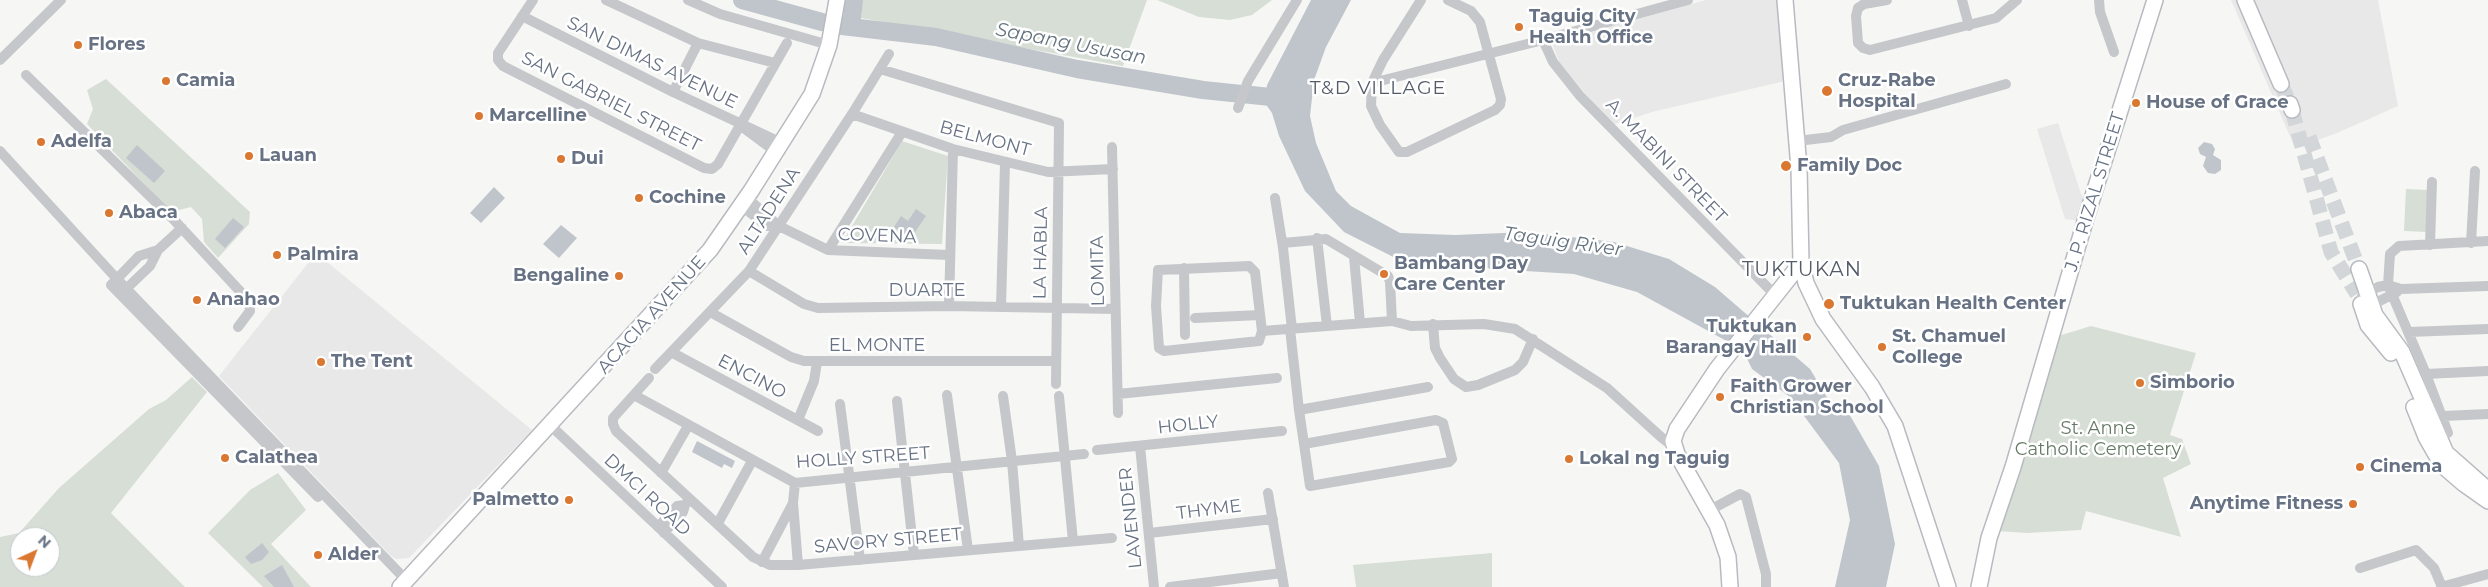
<!DOCTYPE html>
<html>
<head>
<meta charset="utf-8">
<style>
  body { margin:0 }
  #map { position:relative; width:2488px; height:587px; overflow:hidden; background:#f6f7f4; font-family:Montserrat,sans-serif }
  canvas { display:block }
  .north { position:absolute; left:10px; top:527px; width:50px; height:50px; box-sizing:border-box; background:#fff; border:1px solid #c2c7ce; border-radius:50%; rotate:43deg; font-size:14px; font-weight:700; line-height:20px; text-align:center; color:#677284 }
  .north::after { content:''; display:block; margin:auto; width:18px; height:22px; background:#da7731; clip-path:polygon(50% 0,100% 100%,50% 72%,0 100%) }
</style>
</head>
<body>
<div id="map">
<canvas width="2488" height="587"></canvas>
<div class="north">N</div>
</div>
<script>
const ctx = document.querySelector('canvas').getContext('2d');
ctx.lineJoin = 'round';
function fill(path, color) { ctx.fillStyle = color; ctx.fill(path, 'evenodd'); }
const poly = rows => new Path2D(rows.map(r => 'M' + r).join(''));
function trace(path, color, width, dash) { ctx.strokeStyle = color; ctx.lineWidth = width; ctx.lineCap = dash ? 'butt' : 'round'; ctx.setLineDash(dash || []); ctx.stroke(path); }
function write(font, color, halo, rows, align = 'center') {
  ctx.font = font + ' Montserrat,sans-serif'; ctx.lineWidth = 5; ctx.setLineDash([]); ctx.textBaseline = 'middle'; ctx.strokeStyle = halo; ctx.fillStyle = color; for (const [text, x, y, turn = 0] of rows) {
    ctx.save(); ctx.translate(x, y); ctx.rotate((+turn || 0) * Math.PI / 180); ctx.textAlign = isNaN(turn) ? turn : align; if (halo) ctx.strokeText(text, 0, 0); ctx.fillText(text, 0, 0); ctx.restore();
  }
}
fill(poly([
  [1706,0,1781,0,1785,81,1652,112,1612,125,1560,64,1552,43],
  [2231,0,2378,0,2398,106,2337,133,2295,148],
  [2058,123,2081,194,2087,201,2081,221,2065,219,2037,129],
  [316,253,532,430,409,558,396,559,390,555,219,376]
]), '#e7e8e7');
fill(poly([
  [862,0,1147,0,1123,66,861,18],
  [1157,0,1272,0,1252,15,1230,20,1199,17],
  [106,79,250,212,249,224,218,258,204,242,202,219,191,207,171,212,87,124,93,109,87,90],
  [902,141,948,156,942,244,842,243],
  [2406,189,2429,190,2426,232,2404,231],
  [2091,326,2196,353,2170,435,2182,439,2191,464,2163,478,2181,537,2086,511,2081,530,2027,533,1996,531,2055,337],
  [192,377,207,392,111,513,185,587,0,587,0,537,19,533,59,488,149,409,166,400],
  [20,537,50,537,50,567,20,567],
  [278,473,306,510,271,544,311,587,263,587,208,533,250,490],
  [1492,553,1492,587,1356,587,1353,565]
]), '#d7ded5');
fill(poly([
  [1311,0,1351,0,1326,47,1314,80,1310,116,1316,143,1336,191,1351,206,1400,233,1455,235,1528,232,1614,242,1669,259,1715,287,1810,369,1828,399,1848,412,1879,466,1895,544,1886,587,1835,587,1850,520,1839,463,1790,397,1752,369,1743,350,1637,292,1574,274,1493,269,1451,263,1409,265,1344,232,1305,191,1279,136,1272,113,1265,103,1267,85],
  [2204,142,2212,144,2215,149,2213,155,2221,160,2221,170,2215,174,2208,173,2203,166,2206,157,2200,154,2198,148],
  [137,145,165,171,154,183,126,158],
  [494,187,505,198,481,223,470,213],
  [916,209,926,216,911,238,894,227,901,216,908,221],
  [233,218,244,227,225,248,215,239],
  [561,225,577,238,559,258,543,244],
  [697,441,735,461,732,468,724,464,722,468,692,452],
  [262,543,269,552,262,560,251,564,245,557],
  [282,565,294,587,274,587,264,576]
]), '#bfc5cb');
trace(poly([
  [742,0,822,22],
  [842,26,936,37,1077,69,1203,90,1290,99],
  [851,27,854,0]
]), '#bfc5cb', 18);
trace(poly([
  [2281,84,2290,104],
  [2292,110,2331,252,2357,294],
  [2309,137,2359,269]
]), '#d2d6d8', 15, [15, 8]);
const secondary = poly([
  [1785,0,1799,168,1801,263,1806,283,1823,319,1872,387,1895,426,1948,587],
  [2245,0,2281,84],
  [2290,104,2292,110],
  [2359,269,2375,315,2402,352,2446,453,2488,490],
  [2361,304,2368,325,2391,353],
  [2414,407,2426,437,2442,465,2464,484,2488,501],
  [400,587,710,250,751,191,812,94,829,45,837,0],
  [1730,587,1728,557,1717,525,1677,454,1673,441,1677,429,1717,369,1801,263],
  [1979,587,1989,538,2013,467,2086,218,2155,0]
]);
trace(secondary, '#b7bac0', 18);
trace(poly([
  [533,0,498,53,498,60,503,66,704,168,712,169,718,164,787,43],
  [606,0,698,43,775,63],
  [688,0,720,14,829,45],
  [1421,0,1383,60,1372,83,1371,106,1380,125,1399,152,1407,152,1495,110,1500,105,1501,99,1480,22,1471,11,1448,0],
  [1887,0,1864,4,1858,8,1856,16,1858,43,1863,48,1870,50,1996,18,2017,0],
  [1962,0,1969,26],
  [2099,0,2100,12,2114,52],
  [522,16,673,92,782,143],
  [1543,40,1553,62,1580,96,1776,296],
  [0,60,61,0],
  [880,69,1059,123,1056,384],
  [26,75,175,221,249,301,250,311,238,327],
  [1372,83,1543,40,1688,0],
  [673,92,698,43],
  [1238,108,1248,81,1297,0],
  [852,114,953,149,1048,172,1113,169],
  [741,126,776,152],
  [1797,141,1831,137,1843,130,2006,84],
  [1112,147,1118,413],
  [0,151,117,279,406,580],
  [747,198,779,226],
  [1275,198,1283,248,1292,329],
  [742,206,767,226,779,226,828,250,949,255],
  [1317,238,1327,326],
  [1283,243,1326,239,1388,276,1390,282,1392,321],
  [2471,243,2475,171],
  [2430,245,2432,182],
  [158,250,139,256,111,285,318,497],
  [828,250,902,132],
  [1354,257,1360,323],
  [1249,266,1255,272,1262,331,1259,341,1164,351,1159,348,1156,306,1158,270,1249,266],
  [1184,268,1185,335],
  [749,271,804,304,818,308,949,306,1115,309],
  [126,289,150,266,158,250,182,228],
  [2362,296,2378,287,2388,285,2401,289,2488,286],
  [949,306,953,149],
  [1001,307,1005,163],
  [2368,307,2397,292],
  [710,312,791,357,804,361,1056,361],
  [1195,318,1260,315],
  [1433,324,1435,348,1440,358,1454,379,1466,387,1478,385,1515,370,1523,362,1533,339],
  [1290,329,1299,410,1304,444,1310,486,1449,462,1452,459,1443,423,1436,420,1304,444],
  [1262,331,1392,321,1411,326,1484,324,1515,329,1607,388,1661,437,1674,447],
  [2409,332,2488,329],
  [671,352,818,431],
  [655,369,749,271,852,114,889,54],
  [2426,374,2488,371],
  [649,378,613,418,613,424,616,431,753,557,770,565,798,565,1112,538],
  [1118,394,1277,378],
  [634,395,795,483,1084,454],
  [947,395,968,550],
  [1003,396,1012,461,1019,546],
  [1059,396,1073,541],
  [897,401,914,555],
  [840,404,860,560],
  [1299,410,1428,387],
  [2443,416,2488,414],
  [798,420,814,381,817,362],
  [550,425,722,587],
  [2448,433,2426,374,2388,285,2390,254,2399,246,2488,241],
  [1140,446,1154,587],
  [1097,450,1282,431],
  [661,473,688,426],
  [795,483,793,503,798,565],
  [1268,493,1284,587],
  [1710,510,1740,494,1746,497,1766,574,1766,587],
  [718,523,752,461],
  [658,527,677,506,685,505],
  [664,533,683,512,685,505,690,499],
  [1149,533,1273,519],
  [762,562,793,503],
  [2360,568,2416,550,2434,568,2442,587],
  [1170,587,1282,573],
  [2441,587,2488,574]
]), '#c5c7cb', 10);
trace(secondary, '#fff', 15);
for (const [x, y, r, color] of [
  [1519,27,5,"#da7731"],
  [78,45,5,"#da7731"],
  [166,81,5,"#da7731"],
  [1827,91,6,"#da7731"],
  [2136,103,5,"#da7731"],
  [479,116,5,"#da7731"],
  [41,142,5,"#da7731"],
  [249,156,5,"#da7731"],
  [561,159,5,"#da7731"],
  [1786,166,6,"#da7731"],
  [639,198,5,"#da7731"],
  [109,213,5,"#da7731"],
  [277,255,5,"#da7731"],
  [1384,274,5,"#da7731"],
  [619,276,5,"#da7731"],
  [197,300,5,"#da7731"],
  [1829,304,6,"#da7731"],
  [1807,337,5,"#da7731"],
  [1882,347,5,"#da7731"],
  [321,362,5,"#da7731"],
  [2140,383,5,"#da7731"],
  [1720,397,5,"#da7731"],
  [225,458,5,"#da7731"],
  [1569,459,5,"#da7731"],
  [2360,467,5,"#da7731"],
  [569,500,5,"#da7731"],
  [2353,504,5,"#da7731"],
  [318,555,5,"#da7731"]
]) { const dot = new Path2D(); dot.arc(x, y, r, 0, 2 * Math.PI); ctx.fillStyle = color; ctx.fill(dot); trace(dot, '#fff', 2); }
write('bold 18px', '#677284', '#fff', [
  ["Taguig City",1529,17],
  ["Health Office",1529,38],
  ["Flores",88,45],
  ["Camia",176,81],
  ["Cruz-Rabe",1838,81],
  ["Hospital",1838,102],
  ["House of Grace",2146,103],
  ["Marcelline",489,116],
  ["Adelfa",51,142],
  ["Lauan",259,156],
  ["Dui",571,159],
  ["Family Doc",1797,166],
  ["Cochine",649,198],
  ["Abaca",119,213],
  ["Palmira",287,255],
  ["Bambang Day",1394,264],
  ["Care Center",1394,285],
  ["Bengaline",609,276,"right"],
  ["Anahao",207,300],
  ["Tuktukan Health Center",1840,304],
  ["Tuktukan",1797,327,"right"],
  ["Barangay Hall",1797,348,"right"],
  ["St. Chamuel",1892,337],
  ["College",1892,358],
  ["The Tent",331,362],
  ["Simborio",2150,383],
  ["Faith Grower",1730,387],
  ["Christian School",1730,408],
  ["Calathea",235,458],
  ["Lokal ng Taguig",1579,459],
  ["Cinema",2370,467],
  ["Palmetto",559,500,"right"],
  ["Anytime Fitness",2343,504,"right"],
  ["Alder",328,555]
], 'left');
write('18px', '#677284', '#fff', [
  ["SAN DIMAS AVENUE",652,63,26],
  ["SAN GABRIEL STREET",611,102,27],
  ["BELMONT",985,139,15],
  ["A. MABINI STREET",1666,161,46],
  ["J. P. RIZAL STREET",2095,192,-73],
  ["ALTADENA",769,211,-57],
  ["COVENA",877,236,2],
  ["LA HABLA",1041,253,-89],
  ["LOMITA",1098,271,-91],
  ["DUARTE",927,291],
  ["ACACIA AVENUE",652,315,-48],
  ["EL MONTE",877,346],
  ["ENCINO",752,377,28],
  ["HOLLY",1188,425,-6],
  ["HOLLY STREET",863,458,-4],
  ["DMCI ROAD",647,495,43],
  ["THYME",1209,510,-7],
  ["LAVENDER",1131,518,-96],
  ["SAVORY STREET",888,541,-5]
]);
write('18px', '#667b66', '#fff', [
  ["St. Anne",2098,429],
  ["Catholic Cemetery",2098,450]
]);
write('italic 19px', '#63737f', '#fff', [
  ["Sapang Ususan",1071,44,11],
  ["Taguig River",1563,242,8]
]);
ctx.letterSpacing = '1px';
write('19px', '#555c69', '#fff', [
  ["T&D VILLAGE",1378,88]
]);
ctx.letterSpacing = '0px';
ctx.letterSpacing = '1px';
write('20px', '#555c69', '#fff', [
  ["TUKTUKAN",1802,270]
]);
ctx.letterSpacing = '0px';
</script>
</body>
</html>
